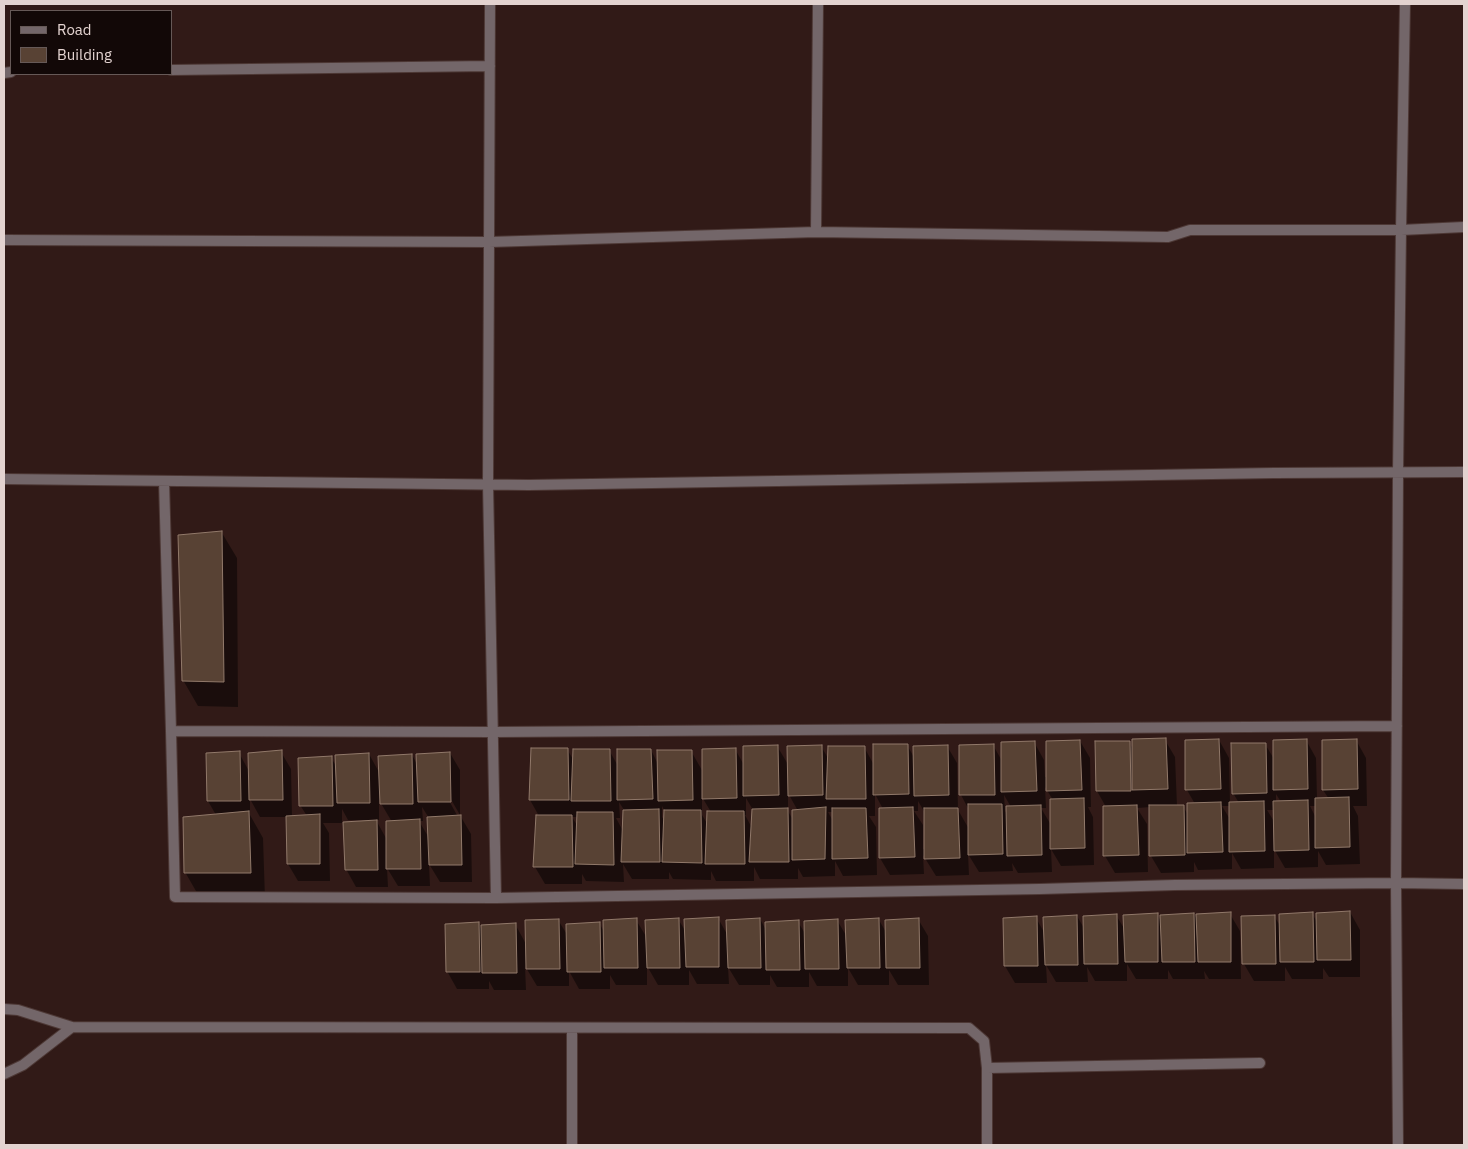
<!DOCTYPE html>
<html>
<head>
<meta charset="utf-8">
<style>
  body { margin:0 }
  #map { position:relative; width:1468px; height:1149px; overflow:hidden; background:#311a17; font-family:"IBM Plex Sans",sans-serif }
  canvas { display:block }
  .frame { position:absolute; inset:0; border:5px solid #e3d3d0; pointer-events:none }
  .legend { position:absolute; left:10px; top:10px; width:162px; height:65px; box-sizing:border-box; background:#120807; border:1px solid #665957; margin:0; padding:6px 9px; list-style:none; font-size:15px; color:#e3d3d0 }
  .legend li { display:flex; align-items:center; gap:10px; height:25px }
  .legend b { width:25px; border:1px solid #665957 }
</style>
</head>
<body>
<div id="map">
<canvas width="1468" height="1149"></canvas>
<div class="frame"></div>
<ul class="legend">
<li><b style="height:6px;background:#736669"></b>Road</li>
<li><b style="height:14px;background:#584234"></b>Building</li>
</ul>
</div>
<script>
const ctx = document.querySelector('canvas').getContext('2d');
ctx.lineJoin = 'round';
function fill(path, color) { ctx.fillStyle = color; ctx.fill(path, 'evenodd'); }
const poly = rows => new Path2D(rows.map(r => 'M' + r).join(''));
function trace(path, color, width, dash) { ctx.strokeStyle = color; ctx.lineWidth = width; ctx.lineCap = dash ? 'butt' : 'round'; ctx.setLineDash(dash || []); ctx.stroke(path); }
fill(poly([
  [222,533,237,558,238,707,198,706,183,680],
  [1165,740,1175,757,1177,806,1183,806,1188,815,1195,804,1187,790,1219,740,1229,758,1230,803,1239,803,1233,793,1265,744,1274,759,1306,740,1316,758,1317,799,1329,799,1323,790,1356,740,1366,758,1367,806,1353,806,1358,816,1360,864,1326,865,1318,851,1318,867,1285,868,1274,849,1274,868,1241,869,1232,853,1232,869,1198,870,1194,862,1194,872,1161,873,1151,856,1151,807,1137,808,1147,824,1148,872,1115,873,1105,856,1106,807,1097,791,1096,742,1129,742,1133,749],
  [1276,794,1281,802,1276,802],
  [1222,806,1231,806,1231,821],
  [1310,806,1316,806,1316,818],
  [1267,810,1274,810,1275,823],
  [1080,741,1090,758,1091,807,1088,807,1093,817,1094,865,1061,866,1051,849,1052,872,1018,873,1012,863,1013,871,979,872,968,854,969,875,936,876,923,855,924,874,890,875,880,858,883,809,875,794,875,816,869,816,876,827,877,875,843,876,835,861,835,876,803,877,798,868,798,879,760,879,754,867,754,881,716,881,711,871,711,880,673,879,669,872,669,879,632,879,623,864,624,882,586,881,582,874,582,884,545,884,535,867,537,816,539,816,530,800,533,749,567,749,574,761,609,750,618,766,651,750,658,764,691,751,703,772,735,749,744,765,777,746,789,766,821,746,829,760,864,747,874,765,907,745,915,759,947,746,957,763,958,810,969,829,969,810,961,795,961,746,993,745,1002,761,1034,742,1044,760,1045,777,1047,777],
  [1045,787,1053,800,1051,825,1041,808,1046,808],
  [788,793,798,811,793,820,788,811],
  [1004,795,1011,807,1008,816,1005,811],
  [702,797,711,812,708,825,702,815],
  [746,798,753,810,752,828,745,815,746,815],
  [918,801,925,813,926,849,923,849,923,825,914,811,918,811],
  [619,802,624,810,623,831,616,818,620,818],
  [662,806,665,812,665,822,662,817],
  [828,812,833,812,833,821],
  [572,817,578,817,578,827],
  [281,752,291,769,292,817,307,816,300,805,331,758,337,767,369,754,380,774,412,755,418,766,450,753,460,770,460,815,449,796,447,797,458,817,461,817,471,834,472,882,440,882,429,864,430,886,398,886,387,868,388,887,356,887,346,869,371,820,348,820,342,809,342,823,323,823,329,833,330,881,298,881,288,864,287,817,260,817,250,799,250,815,263,838,265,899,200,898,185,872,216,815,208,801,239,753,249,771],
  [379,800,392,822,387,840,376,820,379,820],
  [422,807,429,818,429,838,419,821,423,821],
  [1350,912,1360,930,1360,977,1329,977,1323,968,1323,979,1292,979,1285,967,1285,981,1254,981,1244,964,1274,916,1281,927,1312,914,1318,923],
  [1157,914,1162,923,1194,914,1198,921,1230,914,1240,931,1241,979,1209,979,1204,971,1205,979,1173,979,1168,970,1168,979,1136,979,1127,964,1127,981,1095,981,1087,967,1088,982,1056,982,1046,965,1047,983,1015,983,1005,966,1036,918,1045,934,1077,916,1085,930,1116,915,1125,930],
  [718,918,728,936,760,919,766,930,798,922,806,935,837,920,847,937,879,920,887,934,918,919,928,936,929,985,898,985,889,970,889,985,858,985,848,968,848,986,817,986,809,972,809,987,777,987,770,975,770,985,739,985,728,967,729,984,697,984,689,970,689,985,658,985,647,966,647,985,616,985,610,975,610,989,579,989,569,971,569,986,537,986,525,966,526,990,494,990,489,981,489,989,457,989,447,971,478,923,483,932,515,924,526,944,558,920,568,936,599,923,605,933,636,920,647,938,678,919,686,932]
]), '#0007');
const building = poly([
  [222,531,224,682,182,681,178,535,222,531],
  [1166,738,1168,789,1132,790,1132,739,1166,738],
  [1219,739,1221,789,1185,790,1185,740,1219,739],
  [1307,739,1308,789,1273,790,1273,740,1307,739],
  [1357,739,1358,789,1322,790,1322,740,1357,739],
  [1080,740,1082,790,1046,791,1046,741,1080,740],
  [1035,741,1037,791,1001,792,1001,742,1035,741],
  [1095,741,1130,741,1131,791,1096,791,1095,741],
  [1231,743,1266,743,1267,793,1232,794,1231,743],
  [873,744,908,744,909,794,873,795,873,744],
  [994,744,995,795,959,795,959,745,994,744],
  [778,745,779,795,743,796,743,746,778,745],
  [822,745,823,795,788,796,787,746,822,745],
  [948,745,949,795,914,796,913,746,948,745],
  [828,746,865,746,866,799,826,799,828,746],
  [531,748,568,748,569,800,529,800,531,748],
  [736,748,737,798,702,799,702,749,736,748],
  [573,749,610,749,611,801,571,801,573,749],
  [617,749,651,749,653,799,617,800,617,749],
  [282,750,283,800,249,800,248,753,282,750],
  [657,750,692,750,693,800,658,801,657,750],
  [240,751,241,801,207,801,206,753,240,751],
  [450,752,451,802,418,802,416,754,450,752],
  [369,753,370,803,337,803,335,755,369,753],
  [412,754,413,804,380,804,378,756,412,754],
  [332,756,333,806,299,806,298,758,332,756],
  [1349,797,1350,847,1315,848,1315,798,1349,797],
  [1084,798,1085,848,1050,849,1050,799,1084,798],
  [1308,800,1309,850,1274,851,1273,801,1308,800],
  [1264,801,1265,851,1229,852,1229,802,1264,801],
  [1221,802,1223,852,1187,853,1187,803,1221,802],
  [968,804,1002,804,1003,854,968,855,968,804],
  [1041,805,1042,855,1007,856,1006,806,1041,805],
  [1137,805,1139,855,1103,856,1103,806,1137,805],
  [1149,805,1184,805,1185,855,1149,856,1149,805],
  [826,807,825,859,792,860,792,810,826,807],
  [913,807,915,857,879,858,879,808,913,807],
  [788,808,789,862,749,862,752,809,788,808],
  [832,808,866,808,868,858,832,859,832,808],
  [924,808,958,808,960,858,924,859,924,808],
  [659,809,660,862,621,862,623,810,659,809],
  [664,810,701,810,702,863,662,862,664,810],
  [249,811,251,873,184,873,183,817,249,811],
  [707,811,744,811,745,864,705,864,707,811],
  [577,812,613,812,614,865,575,864,577,812],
  [320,814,320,864,287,864,286,816,320,814],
  [461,815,462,865,429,865,427,817,461,815],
  [536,815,572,815,573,867,533,867,536,815],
  [420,819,421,869,386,869,386,821,420,819],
  [377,820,378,870,345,870,343,822,377,820],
  [1350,911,1351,960,1317,960,1316,913,1350,911],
  [1231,912,1231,962,1198,962,1196,914,1231,912],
  [1313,912,1314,962,1280,962,1279,914,1313,912],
  [1158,913,1158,962,1125,962,1123,915,1158,913],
  [1194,913,1195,962,1162,962,1160,915,1194,913],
  [1117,914,1118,964,1084,964,1083,916,1117,914],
  [1077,915,1078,965,1045,965,1043,917,1077,915],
  [1275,915,1276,964,1242,964,1241,916,1275,915],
  [1037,916,1038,966,1004,966,1003,918,1037,916],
  [719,917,719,967,686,967,684,919,719,917],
  [637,918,638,968,604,968,603,920,637,918],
  [679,918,680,968,647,968,645,920,679,918],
  [760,918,761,968,728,968,726,920,760,918],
  [879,918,880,968,847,968,845,920,879,918],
  [919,918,920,968,886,968,885,920,919,918],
  [559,919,560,969,526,969,525,920,559,919],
  [838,919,839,969,805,969,804,921,838,919],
  [799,920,800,970,766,970,765,922,799,920],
  [479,922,480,972,446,972,445,924,479,922],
  [600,922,601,972,567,972,566,924,600,922],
  [516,923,517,973,482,973,481,925,516,923]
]);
fill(building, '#584234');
trace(building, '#91796a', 1);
const street = poly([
  [490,4,488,484,496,898],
  [171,70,490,66],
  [4,73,11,72],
  [816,232,818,4],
  [4,240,489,242,816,232,1168,237,1190,230,1401,230,1464,227],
  [4,479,529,485,1274,473,1464,472],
  [164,481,171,731,493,732,1397,726],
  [171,731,175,897,496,898,1040,889,1175,885,1396,883,1464,884],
  [4,1009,18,1010,72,1027,969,1028,984,1041,987,1068,987,1145],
  [572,1028,572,1145],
  [987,1068,1260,1063],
  [4,1074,23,1065,72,1027],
  [1398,1145,1396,883,1398,473,1401,230,1405,4]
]);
trace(street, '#4d3835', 12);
trace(street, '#736669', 10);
</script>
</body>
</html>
